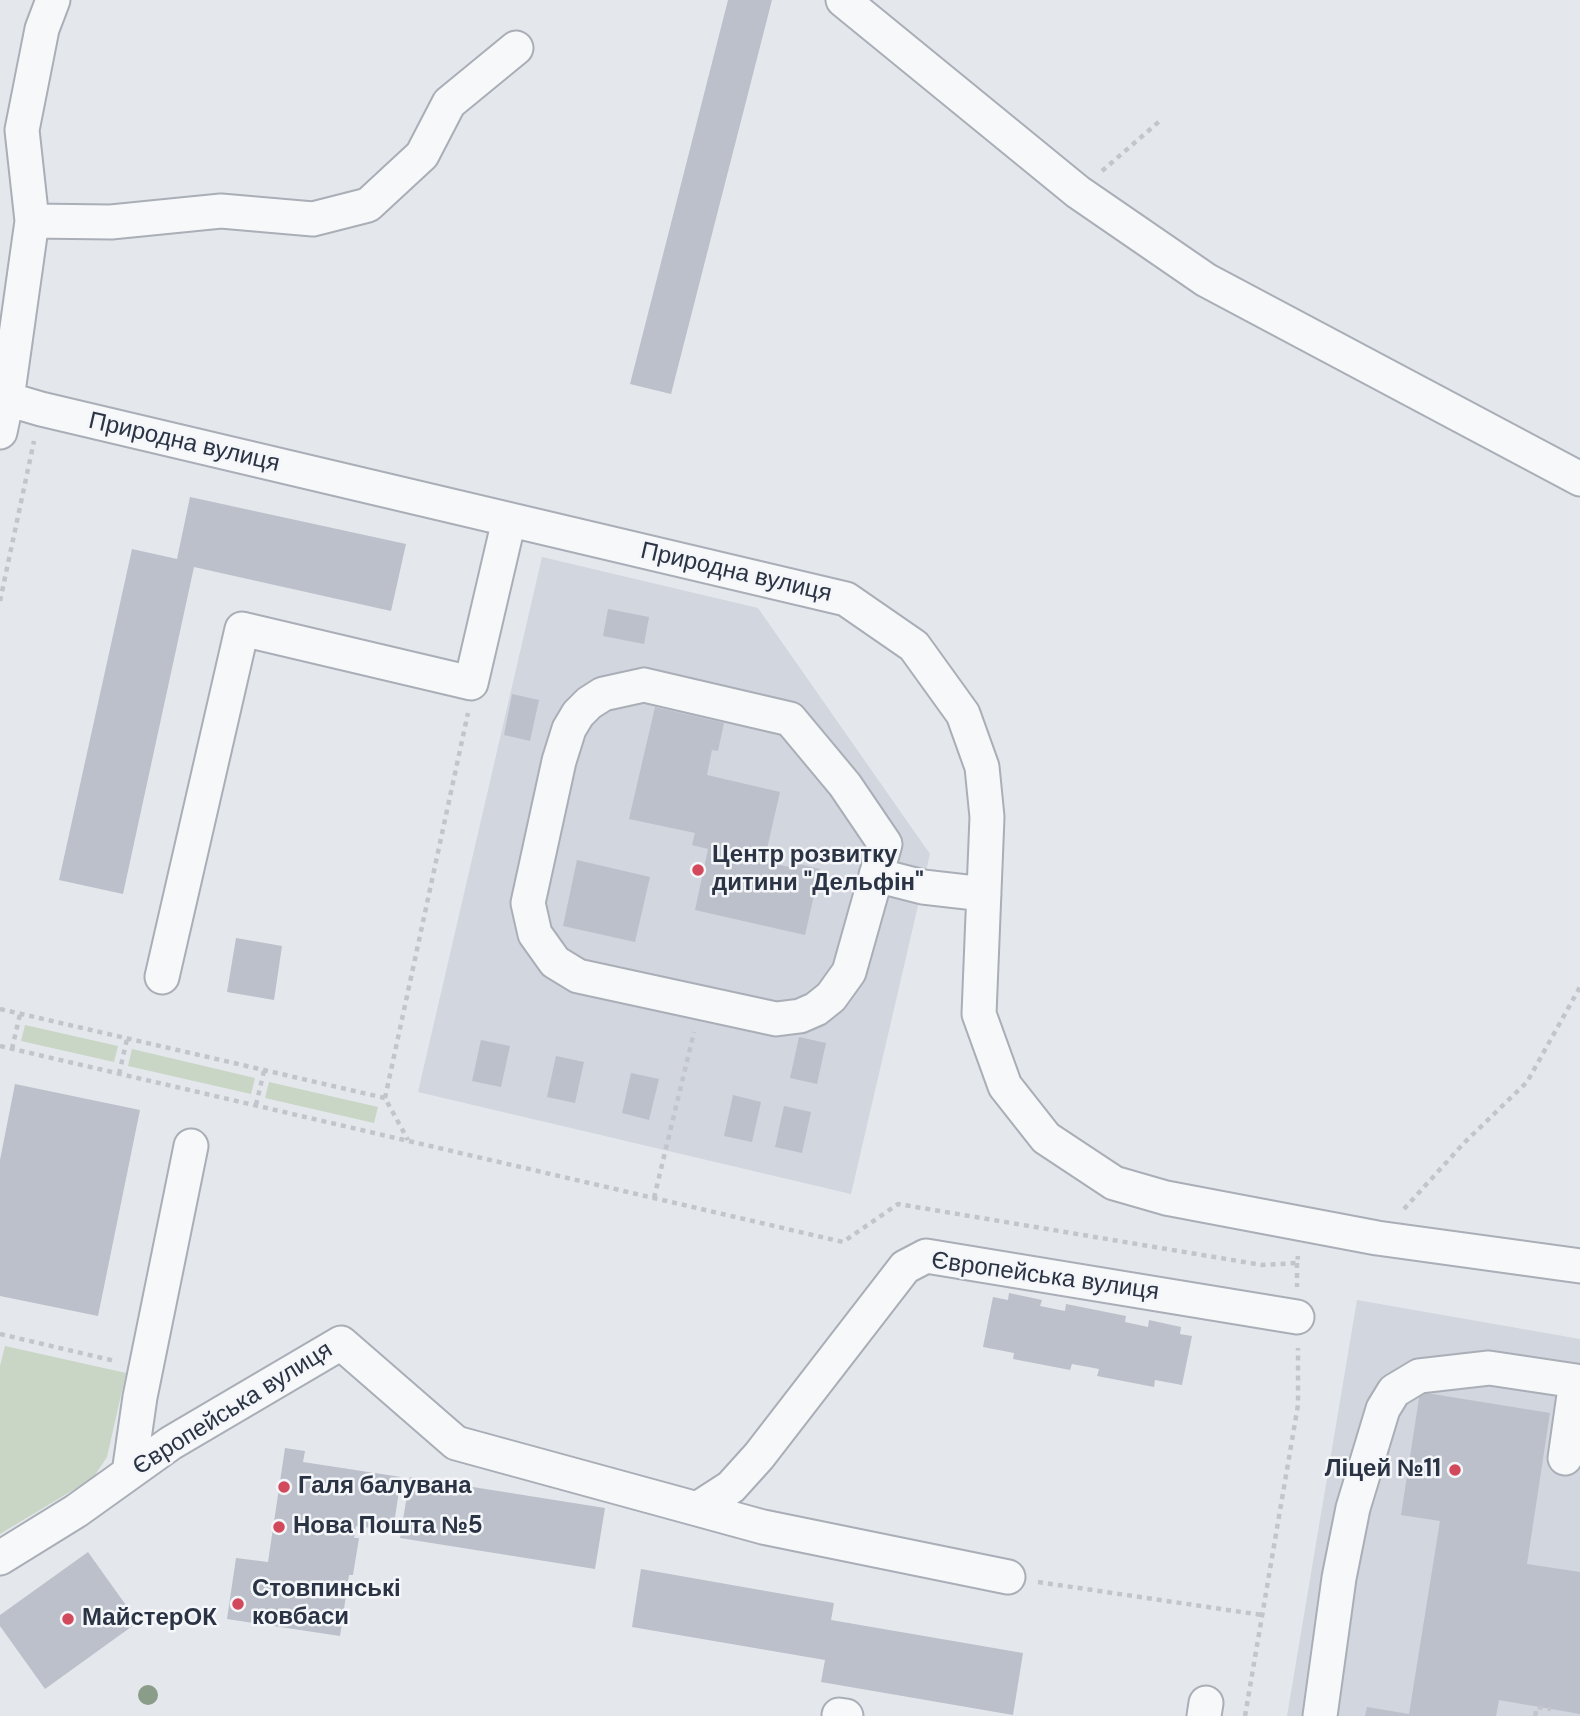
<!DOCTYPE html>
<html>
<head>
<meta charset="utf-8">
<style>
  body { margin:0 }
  canvas { display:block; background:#e4e7ec }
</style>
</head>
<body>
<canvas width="1580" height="1716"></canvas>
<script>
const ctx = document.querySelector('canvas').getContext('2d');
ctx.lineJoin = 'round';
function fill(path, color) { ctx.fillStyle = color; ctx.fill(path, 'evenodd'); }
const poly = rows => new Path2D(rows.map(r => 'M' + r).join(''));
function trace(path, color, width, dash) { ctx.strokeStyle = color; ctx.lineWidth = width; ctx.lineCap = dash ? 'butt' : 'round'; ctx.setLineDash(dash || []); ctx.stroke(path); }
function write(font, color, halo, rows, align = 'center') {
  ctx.font = font + ' "DM Sans",sans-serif'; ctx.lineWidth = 5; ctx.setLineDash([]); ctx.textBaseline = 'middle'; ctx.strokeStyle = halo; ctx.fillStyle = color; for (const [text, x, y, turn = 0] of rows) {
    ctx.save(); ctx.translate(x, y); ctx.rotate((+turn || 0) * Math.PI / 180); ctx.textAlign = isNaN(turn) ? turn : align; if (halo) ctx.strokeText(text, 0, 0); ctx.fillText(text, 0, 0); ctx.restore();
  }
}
fill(poly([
  [542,557,758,608,930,854,851,1194,418,1092],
  [1357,1300,1580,1339,1580,1716,1287,1716]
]), '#d2d6de');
fill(poly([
  [25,1025,118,1046,114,1062,21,1041],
  [132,1049,255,1078,251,1094,128,1066],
  [269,1082,378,1107,374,1123,265,1098],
  [5,1346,126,1373,107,1457,93,1478,0,1534,0,1366]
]), '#c9d6c5');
fill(poly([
  [728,0,772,0,671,394,630,384],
  [190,497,406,544,391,611,194,567,123,894,59,880,132,549,177,559],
  [608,609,649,617,644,644,603,636],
  [512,694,539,700,530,741,504,735],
  [655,707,724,723,718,751,712,750,707,775,780,792,764,862,790,867,791,862,820,869,805,935,695,910,708,849,692,845,695,833,629,819],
  [577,860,650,877,635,942,563,926],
  [236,938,282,946,274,1000,227,992],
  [799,1037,826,1043,817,1084,790,1078],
  [481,1040,510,1046,501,1087,472,1081],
  [556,1056,584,1062,575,1103,547,1097],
  [631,1073,659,1079,649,1120,622,1113],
  [15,1084,140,1110,98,1316,0,1296,0,1160],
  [733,1095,761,1102,752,1142,724,1136],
  [784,1106,811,1112,802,1153,775,1147],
  [1009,1293,1042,1300,1040,1306,1065,1311,1066,1304,1126,1316,1125,1322,1148,1327,1149,1320,1181,1327,1180,1334,1192,1336,1182,1385,1155,1380,1154,1387,1097,1376,1099,1369,1072,1364,1070,1370,1013,1359,1014,1353,983,1347,993,1297,1008,1300],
  [1420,1392,1550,1413,1527,1564,1580,1572,1580,1714,1499,1700,1496,1716,1365,1716,1367,1707,1409,1714,1440,1521,1401,1515],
  [285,1448,305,1451,303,1462,401,1477,393,1531,356,1526,354,1538,359,1538,353,1575,349,1575,340,1636,227,1619,236,1558,268,1562],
  [410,1477,605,1508,595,1569,400,1538],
  [88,1552,138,1622,45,1689,0,1626,0,1615],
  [641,1569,834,1603,831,1620,1023,1653,1013,1715,821,1682,825,1660,632,1627]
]), '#bbc0ca');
const minor = poly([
  [843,0,1078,192,1206,280,1580,479],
  [32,221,111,222,221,211,313,219,368,205,422,155,449,103,516,48],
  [7,399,41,409,846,599,914,646,963,714,982,767,987,817,979,1014,1005,1086,1046,1138,1114,1183,1166,1198,1377,1238,1580,1266],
  [0,432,7,399,32,221,22,130,42,29,53,0],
  [644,685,790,719,845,785,885,844,849,972,831,997,816,1009,800,1016,776,1019,578,976,555,962,535,934,528,903,559,761,569,729,578,714,589,703,603,694,644,685],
  [876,875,923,887,984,894],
  [162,977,242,629,471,683,509,520],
  [129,1473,140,1397,191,1146],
  [697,1509,731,1487,759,1456,905,1267,926,1256,1297,1317],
  [0,1558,76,1511,171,1443,341,1343,456,1443,763,1527,1008,1577],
  [839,1715,846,1716],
  [1204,1716,1206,1703],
  [1320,1716,1339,1578,1353,1508,1383,1409,1394,1391,1419,1376,1489,1368,1576,1381,1565,1458]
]);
trace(minor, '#a9aeb7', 37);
trace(poly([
  [1102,171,1162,119],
  [0,601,34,441],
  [0,1009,385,1098,408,1140],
  [0,1046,843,1242,898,1204,1262,1265,1297,1263,1298,1256],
  [12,1049,20,1014],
  [119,1074,127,1039],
  [385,1098,468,713],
  [256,1105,264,1071],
  [654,1198,694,1032],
  [1404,1209,1464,1143,1527,1082,1580,987],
  [1297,1263,1297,1287],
  [0,1334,115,1361],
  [1038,1582,1262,1615],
  [1245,1716,1298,1405,1298,1348],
  [1535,1716,1537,1707,1551,1709]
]), '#c2c5cb', 4.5, [5, 5]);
trace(minor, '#f7f8fa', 33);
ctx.fillStyle = '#899d89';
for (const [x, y] of [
  [148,1695]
]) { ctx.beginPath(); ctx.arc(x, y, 10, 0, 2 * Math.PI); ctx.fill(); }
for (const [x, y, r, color] of [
  [698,870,7,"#d1495b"],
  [1455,1470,7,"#d1495b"],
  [284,1487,7,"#d1495b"],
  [279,1527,7,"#d1495b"],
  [238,1604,7,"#d1495b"],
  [68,1619,7,"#d1495b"]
]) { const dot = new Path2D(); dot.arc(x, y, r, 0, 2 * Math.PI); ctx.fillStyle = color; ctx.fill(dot); trace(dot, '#f4f6f9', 2.5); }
write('24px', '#2b3445', '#f4f6f9', [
  ["Природна вулиця",184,443,13],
  ["Природна вулиця",736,573,13],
  ["Європейська вулиця",1045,1277,8],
  ["Європейська вулиця",233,1409,-32]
]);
write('bold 24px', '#2b3445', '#f4f6f9', [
  ["Центр розвитку",712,856],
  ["дитини \"Дельфін\"",712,884],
  ["Ліцей №11",1441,1470,"right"],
  ["Галя балувана",298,1487],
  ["Нова Пошта №5",293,1527],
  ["Стовпинські",252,1590],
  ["ковбаси",252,1618],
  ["МайстерОК",82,1619]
], 'left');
</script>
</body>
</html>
